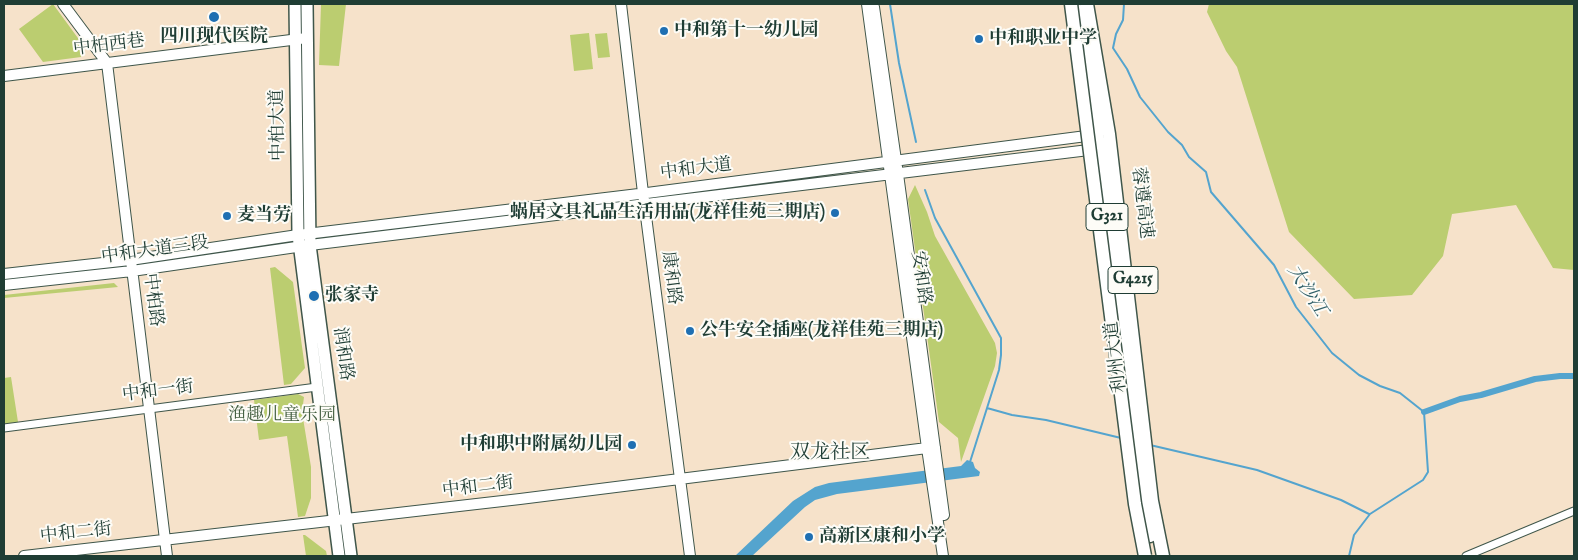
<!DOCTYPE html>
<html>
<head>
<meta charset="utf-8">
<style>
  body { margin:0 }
  #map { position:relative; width:1578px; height:560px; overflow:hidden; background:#f6e2ca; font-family:"IM FELL English",serif }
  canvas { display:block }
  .frame { position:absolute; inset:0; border:5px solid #1f3d34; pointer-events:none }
</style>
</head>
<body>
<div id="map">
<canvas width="1578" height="560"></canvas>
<div class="frame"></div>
</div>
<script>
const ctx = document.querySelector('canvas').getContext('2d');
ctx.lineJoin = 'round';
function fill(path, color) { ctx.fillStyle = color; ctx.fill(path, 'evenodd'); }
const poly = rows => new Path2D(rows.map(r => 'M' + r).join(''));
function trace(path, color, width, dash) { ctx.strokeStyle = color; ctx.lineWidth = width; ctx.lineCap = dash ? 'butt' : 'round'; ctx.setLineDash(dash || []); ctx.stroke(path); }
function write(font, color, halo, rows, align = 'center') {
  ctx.font = font + ' "IM FELL English","Noto Serif SC",serif'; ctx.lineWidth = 4; ctx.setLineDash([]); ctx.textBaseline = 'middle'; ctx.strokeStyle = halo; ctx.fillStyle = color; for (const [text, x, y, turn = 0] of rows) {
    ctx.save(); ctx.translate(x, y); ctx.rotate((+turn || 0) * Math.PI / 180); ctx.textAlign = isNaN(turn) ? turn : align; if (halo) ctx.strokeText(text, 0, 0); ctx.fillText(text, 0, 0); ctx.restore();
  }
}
fill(poly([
  [53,4,83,45,81,57,43,62,19,29],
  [321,4,346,4,339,66,319,65],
  [1209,4,1574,4,1574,270,1553,268,1516,205,1452,214,1443,256,1412,295,1354,299,1289,232,1237,67,1226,51,1207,12],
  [589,33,593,69,574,71,570,35],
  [607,33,610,57,598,58,595,34],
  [915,185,927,212,935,236,995,343,997,353,995,366,961,462,958,438,939,422,908,199],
  [275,267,293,282,305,368,291,384,284,385,270,268],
  [114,283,118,287,4,298,4,295],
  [11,377,18,422,4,424,4,378],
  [298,394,304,397,302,412,311,467,311,498,305,516,298,517,287,436,259,440,254,400],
  [303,535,305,535,326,551,327,556,306,556]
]), '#bbcd70');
fill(poly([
  [967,460,973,462,975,468,980,472,979,476,837,494,815,500,805,507,752,556,735,556,793,501,815,487,829,483,961,466]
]), '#54a4ce');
trace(poly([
  [890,4,899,63,916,142],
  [1124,4,1123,20,1116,34,1113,48,1127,69,1140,97,1168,132,1182,145,1189,157,1206,172,1211,192,1274,265,1296,307,1332,353,1359,375,1380,386,1400,393,1424,412,1428,472,1423,480,1370,514,1354,535,1349,556],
  [925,190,935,218,1001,338,1001,355,999,370,970,462],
  [987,408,1012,415,1046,420,1121,438],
  [1150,445,1257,470,1341,500,1369,514]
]), '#54a4ce', 2);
trace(poly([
  [1424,412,1460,399,1481,395,1535,379,1560,376,1574,376]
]), '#54a4ce', 6);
const street = poly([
  [4,428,317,387],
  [1466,556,1574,511]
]);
const secondary = poly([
  [63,4,107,63,167,556],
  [621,4,643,193,690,556],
  [867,4,927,448,943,556],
  [874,7,898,174,944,515],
  [4,76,307,38],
  [4,274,130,260,298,235,647,193,1094,135],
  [4,285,132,271,310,245,1097,149],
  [24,556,520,499,935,447]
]);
const primary = poly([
  [295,4,298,235,339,556],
  [307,4,310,245,351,556]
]);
const highway = poly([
  [1087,4,1109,134,1152,501,1163,556],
  [1080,11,1097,135,1133,430,1143,502,1150,536]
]);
trace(street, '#3f564a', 9);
trace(secondary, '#3f564a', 12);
trace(primary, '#3f564a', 14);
trace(highway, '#3f564a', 15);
trace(street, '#fff', 7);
trace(secondary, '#fff', 10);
trace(primary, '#fff', 11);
trace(highway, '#fff', 12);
const highwayBridge = poly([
  [1071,4,1135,504,1145,556]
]);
trace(highwayBridge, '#3f564a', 15, []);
trace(highwayBridge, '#fff', 12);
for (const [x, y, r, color] of [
  [214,17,6,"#1f6fb2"],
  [664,31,5,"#1f6fb2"],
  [979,39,5,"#1f6fb2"],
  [835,213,5,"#1f6fb2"],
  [227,216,5,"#1f6fb2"],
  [314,296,6,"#1f6fb2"],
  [690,331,5,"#1f6fb2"],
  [632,445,5,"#1f6fb2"],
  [809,537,5,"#1f6fb2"]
]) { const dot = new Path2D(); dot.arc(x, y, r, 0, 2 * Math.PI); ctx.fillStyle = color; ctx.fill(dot); trace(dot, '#fdfcf7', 2); }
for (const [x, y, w] of [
  [1107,217,42],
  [1133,280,50]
]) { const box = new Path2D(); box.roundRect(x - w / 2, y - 13.5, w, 27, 4); ctx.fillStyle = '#fdfcf7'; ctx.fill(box); trace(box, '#1f3d34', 1); }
write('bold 16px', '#1f3d34', null, [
  ["G321",1107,217],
  ["G4215",1133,280]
]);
write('bold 18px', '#1f3d34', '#fdfcf7', [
  ["中和第十一幼儿园",674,31],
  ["四川现代医院",214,37,"center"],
  ["中和职业中学",989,39],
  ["蜗居文具礼品生活用品(龙祥佳苑三期店)",825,213,"right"],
  ["麦当劳",237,216],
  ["张家寺",325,296],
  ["公牛安全插座(龙祥佳苑三期店)",700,331],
  ["中和职中附属幼儿园",622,445,"right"],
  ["高新区康和小学",819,537]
], 'left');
write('18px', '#1f3d34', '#fdfcf7', [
  ["中柏西巷",109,46,-7],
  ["中柏大道",279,125,-91],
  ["中和大道",696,170,-7],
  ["蓉遵高速",1141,203,83],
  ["中和大道三段",155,251,-8],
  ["康和路",670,278,83],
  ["安和路",920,278,82],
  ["中柏路",152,300,83],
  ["润和路",342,354,82],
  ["利州大道",1117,357,-97],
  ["中和一街",158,392,-7],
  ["中和二街",478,488,-7],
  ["中和二街",76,534,-6]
]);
write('18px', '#466143', '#fdfcf7', [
  ["渔趣儿童乐园",282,416]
]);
write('italic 19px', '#32616a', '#fdfcf7', [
  ["大沙江",1306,291,58]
]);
write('20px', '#1f3d34', '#fdfcf7', [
  ["双龙社区",830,454]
]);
</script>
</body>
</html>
